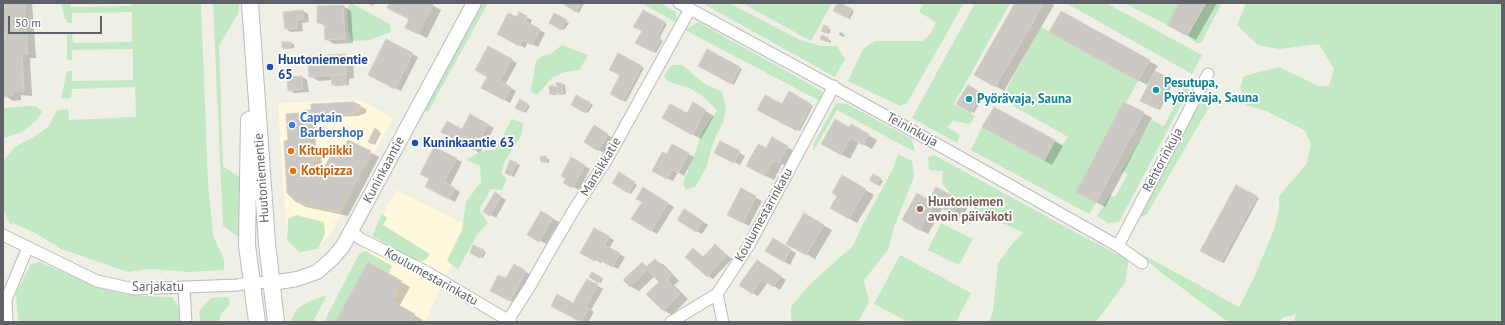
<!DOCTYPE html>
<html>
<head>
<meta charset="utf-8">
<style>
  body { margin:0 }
  #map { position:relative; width:1505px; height:325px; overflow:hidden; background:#f0efe6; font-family:"PT Sans",sans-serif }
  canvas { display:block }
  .frame { position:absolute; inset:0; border:4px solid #5e6167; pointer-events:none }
  .scale { position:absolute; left:8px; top:16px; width:94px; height:18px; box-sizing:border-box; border:2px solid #5e6167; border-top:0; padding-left:5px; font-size:12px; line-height:14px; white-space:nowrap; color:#5e6167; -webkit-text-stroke:3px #fff; paint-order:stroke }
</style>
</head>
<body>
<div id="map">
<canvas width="1505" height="325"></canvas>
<div class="frame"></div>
<div class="scale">50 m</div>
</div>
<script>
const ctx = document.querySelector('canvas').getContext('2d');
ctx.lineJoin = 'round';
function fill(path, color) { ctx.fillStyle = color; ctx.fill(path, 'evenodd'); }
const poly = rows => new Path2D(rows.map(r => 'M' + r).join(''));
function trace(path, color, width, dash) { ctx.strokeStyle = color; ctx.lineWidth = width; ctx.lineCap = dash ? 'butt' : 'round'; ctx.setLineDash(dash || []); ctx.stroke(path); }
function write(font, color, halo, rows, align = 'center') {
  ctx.font = font + ' "PT Sans",sans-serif'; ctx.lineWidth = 3.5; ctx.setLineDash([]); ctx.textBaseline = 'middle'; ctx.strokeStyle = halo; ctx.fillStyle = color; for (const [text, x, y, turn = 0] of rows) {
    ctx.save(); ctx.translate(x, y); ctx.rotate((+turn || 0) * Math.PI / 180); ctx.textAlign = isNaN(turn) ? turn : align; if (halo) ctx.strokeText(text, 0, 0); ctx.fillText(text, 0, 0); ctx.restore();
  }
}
fill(poly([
  [360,100,393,118,331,232,318,249,299,252,287,240,278,103],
  [396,190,469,226,425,322,327,322]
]), '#fff8dc');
fill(poly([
  [61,3,71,3,71,7,131,6,132,3,201,3,208,182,213,236,224,259,224,270,190,272,150,269,128,272,61,249,37,234,13,223,10,225,3,208,3,161,15,147,35,136,48,127,57,110,68,109,69,120,136,117,135,87,72,89,71,98,61,99,67,71,72,71,72,81,133,80,133,49,72,50,72,60,67,60,67,35,72,34,73,43,132,42,132,12,72,13,72,23,68,23,65,19],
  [213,3,239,3,239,12,219,46,223,166,242,179,243,240,223,226],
  [351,3,390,24,391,32,370,40,352,41,348,31,347,9],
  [482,3,488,3,428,112,425,111,427,102],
  [642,3,660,3,676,12,677,23],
  [702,3,729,3,800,40,821,46,837,46,845,59,835,77],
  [742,3,832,3,811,41],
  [924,3,964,3,907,103,900,106,848,81,863,49,875,41,922,41,931,34,936,22,919,12],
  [975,3,1010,3,954,104,975,116,970,124,953,121,947,127,960,135,957,143,912,118],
  [1066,3,1106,3,1202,55,1192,74],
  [1124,3,1179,3,1167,25],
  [1206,3,1222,3,1201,43,1197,43,1187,36],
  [1246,3,1502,3,1502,322,1294,322,1296,314,1282,318,1280,322,1228,322,1163,274,1139,254,1151,259,1239,307,1253,280,1275,227,1279,210,1279,196,1297,175,1307,163,1311,143,1304,130,1266,111,1246,105,1240,87,1244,76,1279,67,1318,86,1329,86,1334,69,1319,44,1279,49,1258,45,1237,25],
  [698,22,822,91,823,98,821,101,818,100,685,30],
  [1041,27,1138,81,1126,103,1123,102,1076,192,1096,203,1089,214,971,150,982,127,1043,161,1055,140,1062,145,1068,137,1001,99],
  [562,45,588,55,579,70,565,72,553,77,537,95,531,91,536,61,542,56,550,54],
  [672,65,682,65,705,84,722,92,726,109,723,122,713,143,706,168,696,186,686,190,683,184,703,131,717,110,700,94,689,88,667,81,664,75],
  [1185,85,1190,88,1119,222,1108,223,1097,216,1110,195,1115,197,1128,174,1122,171,1152,120,1164,126],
  [1204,101,1210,105,1147,214,1140,218,1136,216,1197,107],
  [836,103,847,104,912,139,915,152,837,110,813,152,814,143],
  [28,106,36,106,42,112,35,122,20,133,3,138,3,108],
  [512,119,523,123,522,134,505,161,501,174,507,179,502,190,491,189,479,210,488,223,477,235,458,269,447,261,462,230,466,202,481,182,480,166,466,160,480,152,496,149],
  [898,154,912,161,914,177,894,227,888,250,864,280,869,302,858,322,791,322,791,307,809,285,853,246,864,222,893,169],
  [934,155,1075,232,1117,254,1129,258,1125,283,1096,322,989,322,993,311,998,263,1014,242,1023,233,957,200,942,184,943,171,929,170,928,157],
  [382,214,387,218,383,225,430,254,424,261,414,260,372,236],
  [296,215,324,222,325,234,318,249,299,252,287,240,288,219],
  [941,223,973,239,959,265,928,250],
  [366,251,392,266,389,273,368,262,335,322,324,322,358,256,362,252],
  [900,255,971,293,956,322,908,322,874,304],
  [40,262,102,289,141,296,172,297,178,306,183,318,183,322,18,322,16,293,31,264],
  [327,295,313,322,291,322,291,320,297,309,308,302],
  [228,297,230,304,221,314,219,322,200,322,199,311,211,298]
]), '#c2e8c4');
fill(poly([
  [3,3,32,3,36,58,30,58,32,96,21,95,21,100,13,101,5,96,5,83,3,83,3,41,6,41],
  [367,3,374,3,373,6],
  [391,3,428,3,441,10,427,38,415,32,410,19],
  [563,3,584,3,579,13],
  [838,3,854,11,850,19,834,11],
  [1016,3,1050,3,1054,5,1004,91,975,74],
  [1180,3,1217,3,1196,40,1168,24],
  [343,6,351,11,353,43,334,44,326,39,325,26,318,22],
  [303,11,308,14,309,22,302,23,303,31,291,32,286,29],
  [643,11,667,24,659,39,663,41,656,53,637,43,643,31],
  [1061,12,1158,66,1154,71,1174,81,1160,110,1142,100,1151,81,1150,80,1147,85,1059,36],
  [520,14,532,20,530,25,545,33,538,47,528,42,525,48,504,37],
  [555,15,569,23,564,30,550,22],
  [825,26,831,30,829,34,822,30],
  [840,32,845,35,844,37,839,35],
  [822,36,831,41,830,43,821,38],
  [387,40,418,57,401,91,375,78],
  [291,43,294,44,294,48,286,49,283,47],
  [488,47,517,63,505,85,516,91,510,103,483,88,489,77],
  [708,50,742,69,734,85,699,66],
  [344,55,353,60,354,78,349,79,349,85,335,86,333,85,333,80,319,81,310,76],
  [618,55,644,68,626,102,611,94,621,75],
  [302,77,307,80,309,92,294,93,289,90],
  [557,84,562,84,565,85,566,94,560,95,556,92,556,95,553,95,551,94,553,86,557,88],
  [968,86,984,96,974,113,958,103],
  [789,93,813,106,800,131,759,109,782,105],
  [577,97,593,105,588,113,573,105],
  [520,100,530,106,526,113,516,107],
  [693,104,714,116,701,139,663,118,687,115],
  [360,106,366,109,366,113,358,116,314,118,308,115],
  [994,108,1063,146,1052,165,984,127],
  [1143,113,1152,118,1105,207,1085,196],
  [298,114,315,124,316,147,321,149,322,173,343,151,370,152,379,157,348,216,306,207,297,202,289,141],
  [471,116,494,128,480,153,442,132,463,130],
  [851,126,877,140,872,149,859,142,850,159,822,144,850,128],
  [594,127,613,138,604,153,585,142],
  [376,130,381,133,375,145,369,142],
  [721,142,745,156,740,165,716,152],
  [672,145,694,157,684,176,678,172,673,181,653,171,667,155],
  [787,147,796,152,788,167,782,164,774,180,756,171,767,149],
  [546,158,549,159,549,163,542,161],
  [571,158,590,169,579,190,565,182],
  [456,159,462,162,450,186,460,192,455,202,432,190],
  [511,161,520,165,514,177,506,173],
  [620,173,637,185,631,194,614,183],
  [873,175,883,181,880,186,870,180],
  [843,177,874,195,857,223,832,208,839,196],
  [1236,186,1259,198,1224,263,1201,251],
  [644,189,674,207,657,234,632,219,643,202],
  [937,189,968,206,962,218,943,208,928,234,903,220,930,201],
  [741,190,762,201,749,226,734,218],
  [495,193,506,200,496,218,484,211],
  [541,212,559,222,546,244,528,234],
  [690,213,708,225,702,234,696,231],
  [804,215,832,230,815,259,788,243],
  [594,229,614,240,609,249,625,257,618,269,602,261,601,263,582,252],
  [773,240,796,253,790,265,766,251],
  [715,245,732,259,713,279,708,276,693,249,704,257],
  [474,246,486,252,483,258,471,252],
  [655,260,664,265,679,281,674,285,688,299,672,315,663,310,661,282,655,276,639,291,630,286,642,263,648,267],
  [368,263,410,287,399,307,423,320,422,322,336,322],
  [763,264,786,280,780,290,768,282,758,296,752,293],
  [514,265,531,275,516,304,491,291,506,280],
  [592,273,603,279,601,283,590,277],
  [587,280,603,289,591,310,594,312,588,322,581,322,552,306,574,304]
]), '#0003');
const building = poly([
  [3,3,24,3,28,54,22,54,24,91,13,91,13,95,4,97,3,40,5,40,3,3],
  [389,3,430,3,433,5,418,34,405,28,409,19,387,8,389,3],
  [562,3,581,3,576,12,562,3],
  [837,3,840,3,852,9,847,18,833,11,837,3],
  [1015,3,1044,3,995,87,974,75,1015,3],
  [1179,3,1206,3,1187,36,1167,25,1179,3],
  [343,5,345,39,325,40,324,23,317,23,317,6,343,5],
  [303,10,303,19,297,20,297,28,285,29,283,12,303,10],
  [643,10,665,22,657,36,661,38,653,52,635,43,642,31,633,27,643,10],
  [1061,11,1150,60,1138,81,1049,32,1061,11],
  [519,12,527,16,525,21,540,29,532,45,522,40,519,46,497,34,508,13,517,17,519,12],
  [554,13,567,20,561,30,549,23,554,13],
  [824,25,829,27,826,33,821,31,824,25],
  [822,35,829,38,827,42,820,39,822,35],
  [386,39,413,53,395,89,368,75,386,39],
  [282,42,291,42,291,47,282,48,282,42],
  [488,46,512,59,500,81,511,87,504,100,481,88,487,77,475,70,488,46],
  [707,49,740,67,731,84,698,66,707,49],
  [618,53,642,66,623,101,610,94,620,75,609,70,618,53],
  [345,54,346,74,309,77,308,56,345,54],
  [1155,71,1172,79,1157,109,1140,101,1155,71],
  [346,74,346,84,332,85,331,75,346,74],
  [302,76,303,89,288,91,287,77,302,76],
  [556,83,562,83,563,93,556,94,556,83],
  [553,85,554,94,550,94,549,86,553,85],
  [968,85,982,93,971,113,956,104,968,85],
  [789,91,811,104,797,131,757,110,765,95,782,104,789,91],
  [576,95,591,103,585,113,571,105,576,95],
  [520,99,528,104,523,112,515,108,520,99],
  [353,102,360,105,360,110,351,114,307,116,306,110,311,110,311,104,353,102],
  [693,102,706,110,692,135,662,118,670,104,687,113,693,102],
  [1123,102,1144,112,1096,203,1076,192,1123,102],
  [994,107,1055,140,1044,161,982,127,994,107],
  [298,113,298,119,307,118,308,143,312,143,314,177,319,177,330,157,329,152,336,147,342,150,348,140,371,151,339,212,296,202,287,193,284,141,288,140,286,114,298,113],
  [470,114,488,124,474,150,441,132,447,121,462,129,470,114],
  [835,119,849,127,851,124,869,134,863,145,850,138,841,155,821,144,835,119],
  [594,125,608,134,598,151,584,142,594,125],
  [375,128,379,131,372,144,368,142,375,128],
  [772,137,788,146,779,163,773,160,765,176,746,166,758,144,766,148,772,137],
  [720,141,740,151,734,163,714,153,720,141],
  [672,144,689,153,678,173,672,170,667,179,652,171,662,152,667,154,672,144],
  [434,147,457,158,444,182,455,188,449,199,425,187,429,179,420,174,434,147],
  [546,156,546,162,541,162,540,157,546,156],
  [571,157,585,165,573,188,563,183,566,179,561,176,571,157],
  [510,160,517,163,511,176,505,173,510,160],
  [619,172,635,182,628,193,612,183,619,172],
  [873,174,881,178,877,185,869,180,873,174],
  [842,175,866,189,849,219,830,208,837,196,832,193,842,175],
  [1236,185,1257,196,1221,262,1200,251,1236,185],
  [643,187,668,203,651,231,631,219,642,202,636,199,643,187],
  [936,187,960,200,953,214,934,204,919,230,902,220,917,193,929,200,936,187],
  [741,188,756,196,743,223,727,215,741,188],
  [495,192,501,196,490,216,483,212,495,192],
  [684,209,703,221,696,232,677,220,684,209],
  [541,211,553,218,539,242,527,235,541,211],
  [804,213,824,225,806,255,786,244,804,213],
  [594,228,609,236,604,245,620,253,612,267,596,258,595,261,580,253,594,228],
  [773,238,791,249,784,262,765,251,773,238],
  [715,244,727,255,707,277,685,257,693,248,703,257,715,244],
  [473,245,484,250,480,258,470,253,473,245],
  [655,259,671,275,667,280,680,294,663,311,646,294,659,282,647,270,630,287,623,280,642,262,646,267,655,259],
  [757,260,781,276,773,287,762,279,752,294,739,285,757,260],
  [368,262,402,281,391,301,415,314,410,322,335,322,368,262],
  [514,264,526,271,510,301,490,291,498,275,506,278,514,264],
  [592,272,601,277,598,283,589,277,592,272],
  [587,279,598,285,586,306,589,308,581,322,551,306,557,294,573,303,587,279]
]);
fill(building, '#ccc8c3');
trace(building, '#d5d1c4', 1);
const minor = poly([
  [679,3,837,89,960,157,1118,246,1142,263],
  [350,231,361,239,425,271,511,322],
  [3,235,97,281,134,289,238,285,252,282,272,283],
  [1118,246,1208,74],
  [184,287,186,322],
  [717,294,723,322],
  [3,300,6,300,28,247],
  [6,300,7,322],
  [507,322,530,286,548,254,575,208,606,161,690,9],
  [671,322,717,294,749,245,834,86]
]);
const tertiary = poly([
  [272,283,297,279,317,272,332,259,343,246,474,3]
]);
const secondary = poly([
  [250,3,267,243,276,322],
  [249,120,247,245,257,322]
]);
trace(minor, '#b8bbc0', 13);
trace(tertiary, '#b8bbc0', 16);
trace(secondary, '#b9bcc2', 18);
trace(minor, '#fff', 11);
trace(tertiary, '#fff', 14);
trace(secondary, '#fff', 16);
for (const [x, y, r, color] of [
  [270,67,4,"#1a4fb4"],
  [1156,90,4,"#0f9aa8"],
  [969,99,4,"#0f9aa8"],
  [292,125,4,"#3f7fe0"],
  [415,143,4,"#1a4fb4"],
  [291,151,4,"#e8710a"],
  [293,171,4,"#e8710a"],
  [920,209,4,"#8d6e63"]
]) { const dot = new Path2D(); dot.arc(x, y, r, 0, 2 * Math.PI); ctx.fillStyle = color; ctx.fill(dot); trace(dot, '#fff', 1.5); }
write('bold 13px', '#164399', '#fff', [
  ["Huutoniementie",278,60],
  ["65",278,75],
  ["Kuninkaantie 63",423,143]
], 'left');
write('bold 13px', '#0d838f', '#fff', [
  ["Pesutupa,",1164,83],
  ["Pyörävaja, Sauna",1164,98],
  ["Pyörävaja, Sauna",977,99]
], 'left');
write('bold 13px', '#366cbe', '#fff', [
  ["Captain",300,118],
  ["Barbershop",300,133]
], 'left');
write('13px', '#5e6167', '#fff', [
  ["Teininkuja",912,130,29],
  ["Rehtorinkuja",1163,160,-62],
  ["Mansikkatie",601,167,-59],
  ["Kuninkaantie",384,170,-62],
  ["Huutoniementie",262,178,-94],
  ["Koulumestarinkatu",764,215,-61],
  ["Koulumestarinkatu",431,277,29],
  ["Sarjakatu",158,287]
]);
write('bold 13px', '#c56008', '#fff', [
  ["Kitupiikki",299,151],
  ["Kotipizza",301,171]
], 'left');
write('bold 13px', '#785e54', '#fff', [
  ["Huutoniemen",928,202],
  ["avoin päiväkoti",928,217]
], 'left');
</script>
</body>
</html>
